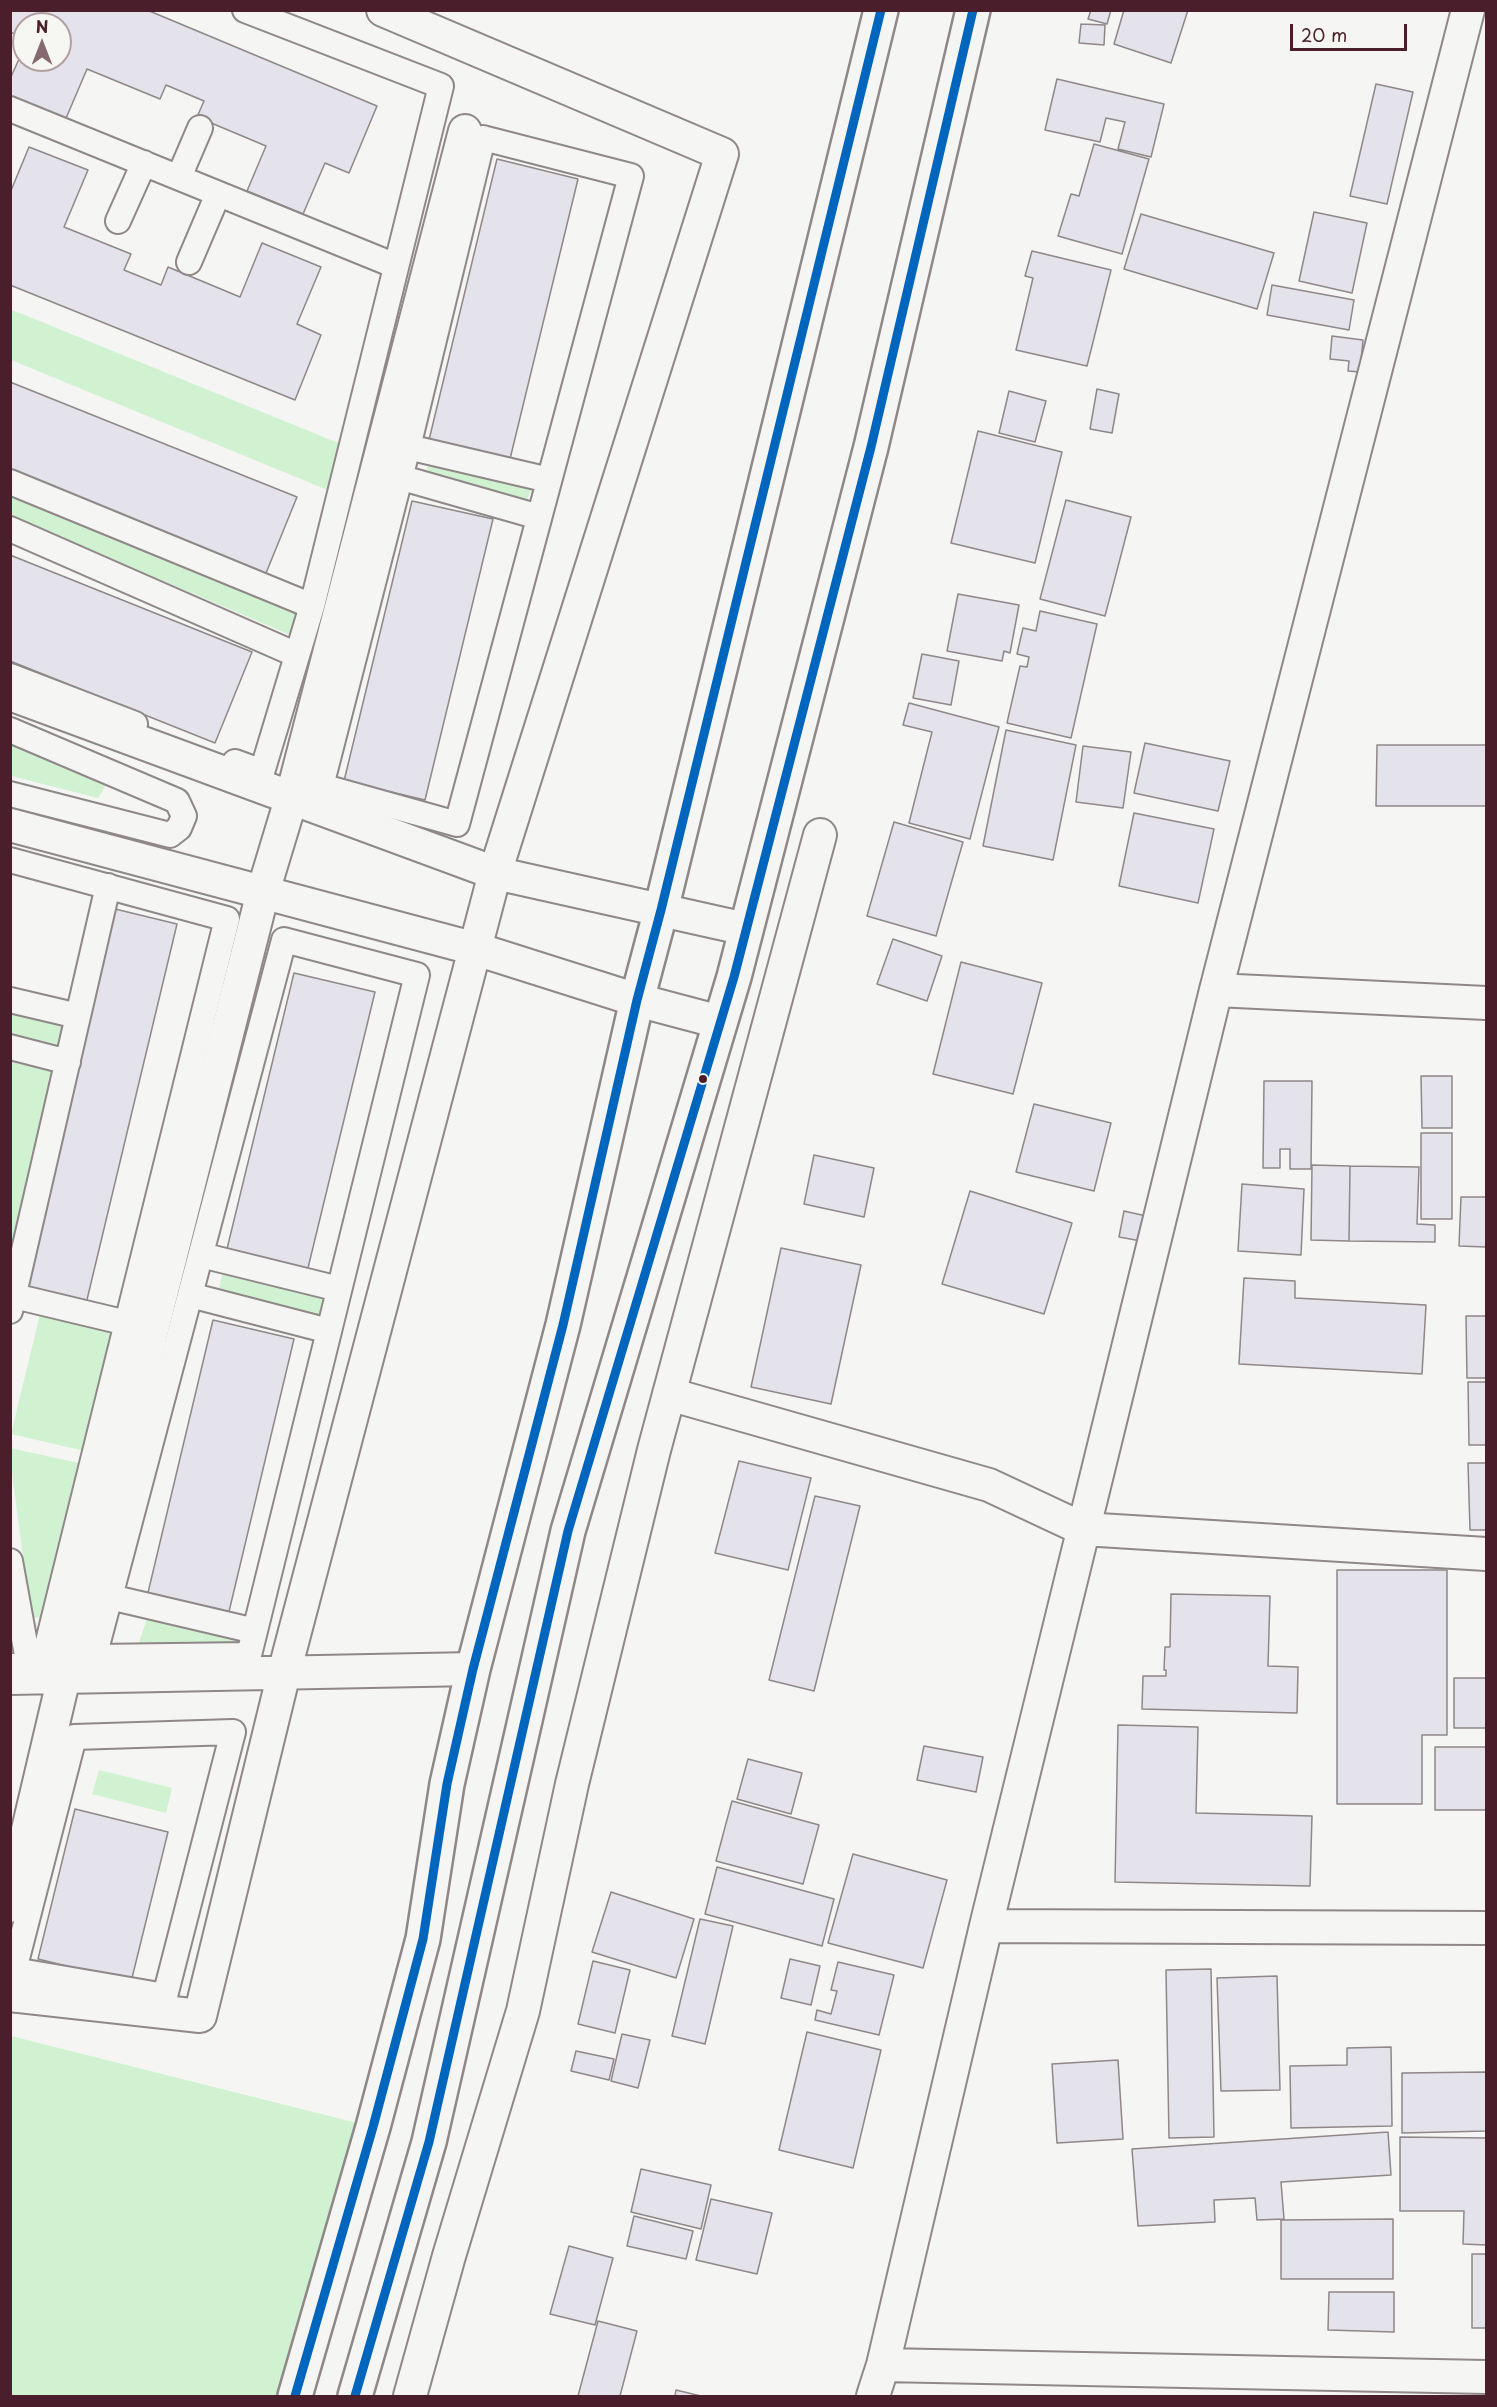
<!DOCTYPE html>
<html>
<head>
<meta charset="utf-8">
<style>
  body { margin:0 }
  #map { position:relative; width:1497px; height:2407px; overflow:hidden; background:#f5f5f3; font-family:"Playpen Sans",sans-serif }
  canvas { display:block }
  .frame { position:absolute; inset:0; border:12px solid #4a1f2b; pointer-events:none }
  .north { position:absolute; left:12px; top:12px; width:60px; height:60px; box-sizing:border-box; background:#f6f6f2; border:2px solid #b1a0a2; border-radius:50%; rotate:0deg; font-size:16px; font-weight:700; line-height:24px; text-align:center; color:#4a1f2b }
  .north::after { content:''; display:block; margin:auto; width:21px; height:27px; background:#866a71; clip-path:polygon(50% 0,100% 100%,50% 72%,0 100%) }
  .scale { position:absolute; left:1290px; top:24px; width:117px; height:27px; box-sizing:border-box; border:3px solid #4a1f2b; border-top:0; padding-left:8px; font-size:18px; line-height:21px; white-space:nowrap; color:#4a1f2b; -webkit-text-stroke:4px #f6f6f2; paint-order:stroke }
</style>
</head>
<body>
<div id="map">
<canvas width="1497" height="2407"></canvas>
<div class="frame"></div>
<div class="north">N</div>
<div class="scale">20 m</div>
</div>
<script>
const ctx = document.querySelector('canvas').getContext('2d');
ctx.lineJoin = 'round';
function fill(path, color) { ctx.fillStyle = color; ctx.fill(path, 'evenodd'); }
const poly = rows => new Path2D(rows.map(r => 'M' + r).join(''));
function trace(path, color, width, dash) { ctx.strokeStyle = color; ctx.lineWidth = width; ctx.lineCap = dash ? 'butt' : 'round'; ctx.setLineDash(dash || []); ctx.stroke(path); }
fill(poly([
  [10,309,343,445,330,491,11,360],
  [430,457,532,484,526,506,424,480],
  [10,488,301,609,295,637,11,516],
  [10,740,98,777,105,787,98,798,11,776],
  [11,1010,67,1022,61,1052,11,1039],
  [10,1055,61,1067,11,1270],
  [224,1267,328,1292,320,1322,217,1296],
  [42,1306,120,1325,89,1452,11,1434],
  [10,1448,88,1465,49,1619,31,1617,11,1466],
  [150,1610,243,1633,239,1648,136,1651],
  [99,1770,172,1788,166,1813,92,1794],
  [11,2036,373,2127,296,2396,11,2396]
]), '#d0f2d1');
const building = poly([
  [10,10,147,10,377,106,349,173,325,163,303,214,247,191,266,146,197,117,204,101,166,85,160,99,87,69,64,123,10,100,10,79,24,48,24,60,60,60,60,24,24,24,24,38,10,32,10,10],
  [1091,10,1111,10,1107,24,1088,19,1091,10],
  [1124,10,1188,10,1171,63,1114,44,1124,10],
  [1081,24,1105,25,1104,45,1079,43,1081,24],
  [1057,79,1164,104,1151,157,1118,149,1125,122,1106,118,1100,142,1045,130,1057,79],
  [1376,84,1413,92,1387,204,1350,196,1376,84],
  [1094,144,1149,159,1122,254,1058,236,1071,194,1079,196,1094,144],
  [29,147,88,170,64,227,131,254,124,270,161,285,168,267,240,297,262,243,321,267,297,324,321,335,295,400,10,285,10,193,29,147],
  [497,159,578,179,510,459,429,440,497,159],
  [1314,212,1367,223,1352,293,1299,281,1314,212],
  [1141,214,1274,253,1257,309,1124,269,1141,214],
  [1032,251,1111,270,1087,366,1016,350,1033,278,1025,276,1032,251],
  [1272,285,1354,300,1349,330,1267,315,1272,285],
  [1332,336,1363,340,1360,372,1348,371,1349,361,1330,359,1332,336],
  [10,382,297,497,264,578,10,476,10,382],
  [1097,389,1119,394,1112,433,1090,429,1097,389],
  [1009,391,1046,401,1035,442,999,433,1009,391],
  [978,431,1062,452,1035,563,951,543,978,431],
  [1066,500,1131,517,1105,616,1040,599,1066,500],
  [412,501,493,519,425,800,344,781,412,501],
  [10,555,252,652,215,743,10,661,10,555],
  [958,594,1019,605,1010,653,1004,651,1002,661,947,651,958,594],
  [1040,611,1097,624,1071,738,1007,723,1020,666,1027,667,1029,657,1017,654,1023,628,1036,631,1040,611],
  [922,654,959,661,951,705,913,698,922,654],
  [909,703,999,727,970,839,909,823,932,732,903,725,909,703],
  [1006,730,1076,745,1053,860,983,846,1006,730],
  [1145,743,1230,761,1218,811,1134,793,1145,743],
  [1377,745,1486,745,1486,806,1376,806,1377,745],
  [1083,746,1131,752,1123,808,1076,802,1083,746],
  [1134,813,1214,829,1198,903,1119,886,1134,813],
  [894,822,963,842,936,936,867,916,894,822],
  [111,908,177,924,85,1308,18,1292,111,908],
  [893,939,942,956,927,1001,877,984,893,939],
  [961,962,1042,983,1013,1094,933,1074,961,962],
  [294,973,375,992,307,1272,226,1253,294,973],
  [1421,1076,1452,1076,1452,1128,1422,1128,1421,1076],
  [1264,1081,1312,1081,1311,1169,1290,1169,1290,1149,1280,1149,1280,1168,1263,1168,1264,1081],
  [1034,1104,1111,1123,1094,1191,1016,1172,1034,1104],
  [1421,1133,1452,1133,1452,1219,1421,1219,1421,1133],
  [814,1155,874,1168,864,1217,804,1204,814,1155],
  [1312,1165,1350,1166,1349,1241,1311,1240,1312,1165],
  [1350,1166,1419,1167,1417,1224,1435,1225,1435,1242,1349,1241,1350,1166],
  [1242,1184,1304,1189,1301,1255,1238,1251,1242,1184],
  [970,1191,1072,1223,1044,1314,942,1284,970,1191],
  [1461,1197,1486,1197,1486,1247,1459,1246,1461,1197],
  [1124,1211,1146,1216,1141,1241,1119,1237,1124,1211],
  [781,1248,861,1265,831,1404,751,1387,781,1248],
  [1244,1278,1295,1281,1295,1298,1426,1305,1422,1374,1239,1364,1244,1278],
  [1466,1316,1486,1316,1486,1378,1467,1378,1466,1316],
  [213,1320,294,1339,227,1620,146,1601,213,1320],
  [1468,1382,1486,1382,1486,1445,1469,1445,1468,1382],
  [739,1461,811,1478,788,1570,715,1553,739,1461],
  [1468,1463,1486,1463,1486,1530,1470,1530,1468,1463],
  [815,1496,860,1506,814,1691,769,1680,815,1496],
  [1337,1570,1447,1570,1447,1735,1422,1735,1422,1804,1337,1804,1337,1570],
  [1171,1594,1270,1596,1268,1666,1298,1667,1297,1713,1142,1709,1143,1676,1166,1676,1166,1670,1164,1670,1165,1647,1170,1647,1171,1594],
  [1454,1678,1486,1678,1486,1728,1454,1728,1454,1678],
  [1118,1725,1198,1727,1196,1813,1312,1816,1310,1886,1115,1882,1118,1725],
  [924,1746,983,1757,976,1792,917,1780,924,1746],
  [1435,1747,1486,1747,1486,1810,1435,1810,1435,1747],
  [748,1759,802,1773,791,1814,737,1799,748,1759],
  [732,1801,819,1825,803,1884,716,1861,732,1801],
  [75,1809,168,1832,131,1982,38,1959,75,1809],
  [853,1854,947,1880,923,1968,828,1943,853,1854],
  [717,1867,834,1899,822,1946,705,1914,717,1867],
  [611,1892,694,1919,676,1978,592,1952,611,1892],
  [700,1919,733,1926,705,2044,672,2036,700,1919],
  [790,1959,820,1966,811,2005,781,1998,790,1959],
  [593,1961,630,1970,615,2033,578,2024,593,1961],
  [838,1962,894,1975,879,2035,815,2020,817,2010,831,2014,837,1991,831,1990,838,1962],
  [1211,1969,1214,2137,1169,2138,1166,1970,1211,1969],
  [1277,1976,1280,2090,1221,2091,1217,1978,1277,1976],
  [807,2032,881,2050,853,2168,779,2150,807,2032],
  [622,2034,650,2040,638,2088,611,2081,622,2034],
  [1391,2047,1392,2126,1291,2128,1290,2066,1347,2065,1347,2048,1391,2047],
  [576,2051,614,2059,609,2080,571,2071,576,2051],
  [1118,2060,1123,2139,1057,2143,1052,2064,1118,2060],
  [1486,2072,1486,2131,1402,2133,1402,2073,1486,2072],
  [1388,2132,1391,2175,1281,2182,1284,2219,1257,2220,1255,2198,1214,2200,1215,2222,1138,2226,1132,2149,1388,2132],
  [1400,2137,1486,2138,1486,2245,1463,2244,1464,2211,1400,2211,1400,2137],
  [641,2169,711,2185,701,2229,631,2212,641,2169],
  [711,2199,772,2213,757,2274,696,2260,711,2199],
  [634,2216,693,2231,686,2259,627,2246,634,2216],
  [1393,2219,1393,2279,1281,2279,1281,2220,1393,2219],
  [569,2246,613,2258,595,2325,550,2314,569,2246],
  [1472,2254,1486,2254,1486,2328,1472,2328,1472,2254],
  [1329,2292,1394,2292,1394,2332,1328,2330,1329,2292],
  [598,2321,637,2331,620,2396,578,2396,598,2321],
  [676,2390,701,2396,675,2396,676,2390]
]);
fill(building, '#e4e2eb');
trace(building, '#8f8788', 1.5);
const pedestrian = poly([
  [245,10,441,86,312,606],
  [10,109,396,266],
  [483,138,631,176,457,824,321,786,408,447,483,138],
  [179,177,200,128],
  [118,221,144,163],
  [189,262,218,194],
  [408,447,549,480],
  [399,477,539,517],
  [10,482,312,606,262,772,235,762],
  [10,529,297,655],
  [10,676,135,724],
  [10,730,177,801,184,816,179,828,170,835,10,794],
  [10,860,227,919,42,1666,13,1666],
  [284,940,417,975,249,1655,94,1657,284,940],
  [10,1000,78,1016],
  [10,1047,68,1062],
  [201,1255,339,1289],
  [190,1295,329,1331],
  [14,1296,127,1323],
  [10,1311,108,886],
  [10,1561,29,1666],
  [110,1597,255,1631],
  [233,1732,165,1996,14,1970,74,1737,233,1732]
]);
const minor = poly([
  [10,694,495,873,746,929],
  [10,825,476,949,637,1000,720,1022],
  [1216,990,1486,1003],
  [669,1394,989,1485,1083,1529,1486,1554],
  [10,1678,473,1669],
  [10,1906,64,1677,263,892,292,796,465,131],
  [986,1926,1486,1928],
  [10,1995,200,2016,284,1673,495,873,722,154,383,10],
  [883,2365,1486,2377],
  [410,2396,449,2256,523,2011,572,1784,654,1450,820,835],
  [873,2396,883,2365,986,1926,1216,990,1468,10]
]);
const primary = poly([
  [295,2396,373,2127,423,1939,447,1784,473,1669,563,1325,637,1000,661,910,881,10],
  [355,2396,429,2142,568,1531,734,977,871,447,973,10]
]);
trace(pedestrian, '#8f8788', 28);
trace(minor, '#8f8788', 36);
trace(primary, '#8f8788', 38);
trace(pedestrian, '#f5f5f3', 24);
trace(minor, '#f5f5f3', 32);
trace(primary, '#f5f5f3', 33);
trace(poly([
  [295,2396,373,2127,423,1939,447,1784,473,1669,563,1325,637,1000,661,910,881,10],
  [355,2396,429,2142,568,1531,734,977,871,447,973,10]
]), '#0065bd', 9);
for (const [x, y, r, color] of [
  [703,1079,5,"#4a1f2b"]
]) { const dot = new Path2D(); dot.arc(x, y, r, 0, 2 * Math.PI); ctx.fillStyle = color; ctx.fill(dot); trace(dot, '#f6f6f2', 2); }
</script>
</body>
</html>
